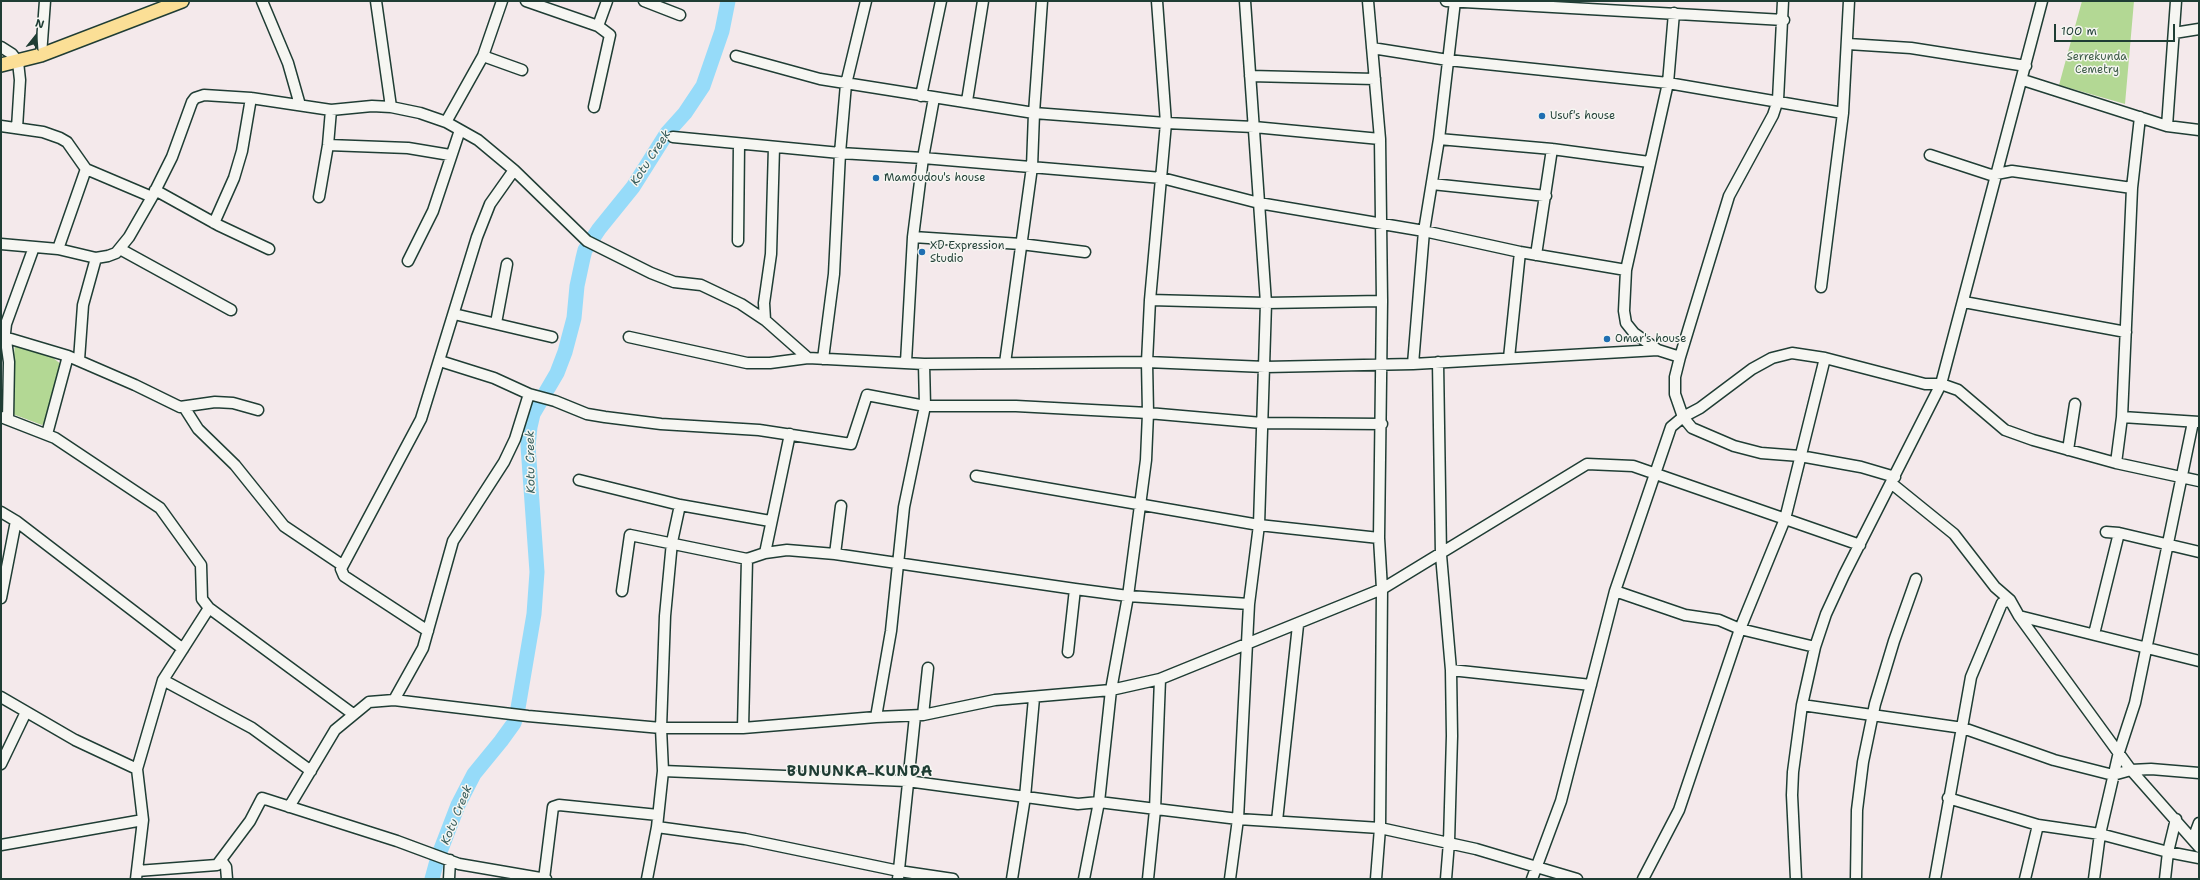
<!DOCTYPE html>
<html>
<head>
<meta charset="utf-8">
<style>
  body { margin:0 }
  #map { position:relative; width:2200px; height:880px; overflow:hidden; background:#f4e9eb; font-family:"Shantell Sans",sans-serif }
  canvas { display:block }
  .frame { position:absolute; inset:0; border:2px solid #1f3d34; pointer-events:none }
  .north { position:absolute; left:16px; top:16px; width:40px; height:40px; -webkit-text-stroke:3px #f6f6f2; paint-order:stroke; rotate:17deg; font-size:11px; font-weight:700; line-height:16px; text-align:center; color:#1f3d34 }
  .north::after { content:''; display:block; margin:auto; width:14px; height:18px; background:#1f3d34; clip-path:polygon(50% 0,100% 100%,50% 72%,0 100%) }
  .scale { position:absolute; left:2054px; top:24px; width:121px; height:18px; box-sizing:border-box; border:2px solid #1f3d34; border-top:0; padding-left:5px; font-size:12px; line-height:14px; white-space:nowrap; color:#1f3d34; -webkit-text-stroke:3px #f6f6f2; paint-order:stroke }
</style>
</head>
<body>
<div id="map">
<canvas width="2200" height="880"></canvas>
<div class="frame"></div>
<div class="north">N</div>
<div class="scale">100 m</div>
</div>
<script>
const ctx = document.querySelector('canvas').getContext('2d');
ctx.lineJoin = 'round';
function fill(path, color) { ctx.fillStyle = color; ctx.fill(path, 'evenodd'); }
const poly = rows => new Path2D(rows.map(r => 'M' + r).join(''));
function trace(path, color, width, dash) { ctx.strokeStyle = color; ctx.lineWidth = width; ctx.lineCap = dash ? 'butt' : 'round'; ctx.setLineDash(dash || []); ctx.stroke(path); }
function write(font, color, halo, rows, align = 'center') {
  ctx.font = font + ' "Shantell Sans",sans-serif'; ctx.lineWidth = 3; ctx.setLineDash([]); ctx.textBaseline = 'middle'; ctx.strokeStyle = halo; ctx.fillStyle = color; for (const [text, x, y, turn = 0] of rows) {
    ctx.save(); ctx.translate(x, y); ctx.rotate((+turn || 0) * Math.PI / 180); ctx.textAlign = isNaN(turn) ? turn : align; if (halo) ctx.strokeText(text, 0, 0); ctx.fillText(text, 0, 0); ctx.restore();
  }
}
fill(poly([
  [2082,1,2134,1,2125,104,2059,85],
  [15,342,47,353,62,365,48,420,42,425,10,413]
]), '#b3d894');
trace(poly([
  [432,879,438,857,458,805,474,774,501,741,514,723,517,714,534,614,537,572,528,446,530,427,533,414,557,373,565,352,574,318,577,286,583,258,585,250,599,229,633,187,667,133,685,113,703,86,722,31,728,1]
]), '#96dbf9', 15);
const minor = poly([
  [262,1,288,63,300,105],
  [376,1,391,107],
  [526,1,598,26,610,35,594,107],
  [644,1,680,15],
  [1368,1,1380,139,1382,301,1379,538,1382,589,1380,828,1376,879],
  [1446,1,1784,20],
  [1783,1,1778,100,1773,115,1729,196,1680,357,1675,377,1675,394,1683,417,1692,428,1734,446,1761,453,1800,456,1861,467,1895,477],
  [1674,13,1668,83,1626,270,1624,311,1626,323,1634,333,1658,350,1680,357],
  [598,26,607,1],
  [2174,33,2199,29],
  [1848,44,1911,48,2026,66],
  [1,47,12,54,18,62,20,80,17,128],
  [1372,48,1448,60,1668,83,1843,113],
  [41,55,45,1],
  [483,56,522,70],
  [736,56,820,79,1034,113,1166,123,1254,127,1380,139],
  [1250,76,1375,79],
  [2023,80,2167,126,2199,130],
  [921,96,941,1],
  [967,101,983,1],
  [446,122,483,56,502,1],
  [1,126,43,132,60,138,67,142,86,169,152,197,172,157,192,102,195,98,204,95,251,98,331,110,372,106,391,107,420,113,446,122,478,140,514,170,490,204,477,237,421,419,341,569,344,576,428,631],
  [2167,126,2176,1],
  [673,137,840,153,923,158,1162,178,1259,203,1424,231,1520,252,1626,270],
  [1439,139,1552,149,1649,162],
  [328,145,408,148,450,155],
  [1930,155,1991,175,2012,171,2132,188],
  [514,170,587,241,651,273,674,282,701,285,741,304,765,320,808,358],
  [1432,184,1546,196],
  [155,190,218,225,269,249],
  [319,197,328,145,331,110],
  [214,223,234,178,242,151,251,98],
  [913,237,1021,244,1085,252],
  [738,241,739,144],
  [1,244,58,249,96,258,108,256,116,253,129,237,152,197],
  [58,249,86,169],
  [120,249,231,310],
  [1536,255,1552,149],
  [408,261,433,211,460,130],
  [1821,287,1843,113,1849,1],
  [1150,300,1266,303,1382,301],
  [1964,302,2126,332],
  [454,314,552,337],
  [765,320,764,303,771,254,774,147],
  [496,323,507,264],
  [629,337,747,363,770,363,808,358,924,364,1147,362,1265,367,1413,364,1658,350],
  [1,341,11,339,68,356,135,385,180,407,215,402,233,403,258,410],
  [1509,358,1520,252],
  [823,359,834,274,840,153,846,84,866,1],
  [79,360,83,305,96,258],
  [906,362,913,237,923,158,934,98],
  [1438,362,1441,555,1451,670,1452,736,1449,842,1446,879],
  [1005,363,1032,167,1034,113,1042,1],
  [1413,364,1424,231,1439,139,1455,1],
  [529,394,555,401,587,414,605,417,661,424,759,430,851,444,867,395,925,406,1016,406,1148,413,1262,423,1382,424],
  [184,407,198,429,235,465,284,526,342,565],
  [1,417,55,438,160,508,201,565,202,599,209,608,353,714],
  [2122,417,2199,422],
  [8,419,9,362,5,333,6,324,34,247],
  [47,434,68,356],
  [2068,450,2075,404],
  [2116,463,2122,417,2132,188,2140,117],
  [976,476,1259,525,1379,538],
  [579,480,680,505,770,521],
  [1891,483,1954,534,1995,587,2010,600,2019,616,2131,770,2199,847],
  [1,512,16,521,183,649],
  [2106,532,2119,533,2199,552],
  [765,553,790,434],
  [835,554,841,506],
  [622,591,630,535,747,559],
  [1615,591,1685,615,1719,620,1740,629,1815,647],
  [1,598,16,521],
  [2019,616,2199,661],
  [2094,634,2119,533],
  [1068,652,1075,589],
  [1451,670,1591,685],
  [163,680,252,728,311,771],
  [1,697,75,740,137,769,143,820,136,879],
  [394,700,423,648,453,541,504,462,515,439,529,394,494,378,440,361],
  [1802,705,1963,728,2054,760,2113,775,2131,770,2151,769,2199,773],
  [923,715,928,668],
  [876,717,891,631,904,507,925,406,924,364],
  [743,728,747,559,765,553,787,550,835,554,1075,589,1128,596,1249,604],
  [1,764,26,712],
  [137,769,163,680,209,608],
  [663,771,907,781,1078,804,1099,802,1238,819,1380,828,1476,849,1577,879],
  [1948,798,2038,825,2100,834,2168,852,2199,858],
  [289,807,335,730,369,702,394,700,528,716,661,728,743,728,876,717,923,715,995,700,1111,690,1160,679,1382,589,1587,464,1633,466,1860,545],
  [1277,821,1298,625],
  [657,827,745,839,899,871,953,879],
  [2193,839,2199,823],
  [1,845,143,820],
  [221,860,226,867,227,879],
  [137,871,217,865,250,821,262,798,397,841,459,864,546,879],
  [449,879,450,860],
  [544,879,553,807,559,805,658,815],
  [647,879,657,827,663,771,661,728,665,616,672,542,680,505],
  [898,879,915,716],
  [1012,879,1025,797,1034,698],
  [1084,879,1099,802,1111,690,1128,596,1146,460,1148,413,1147,362,1150,300,1166,123,1157,1],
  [1148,879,1155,810,1160,679],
  [1230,879,1238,819,1249,604,1259,525,1266,303,1245,1],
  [1532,879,1561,801,1615,591,1671,427,1683,417,1700,408,1752,369,1772,358,1792,353,1825,358,1925,384,1941,384,1958,390,2005,430,2033,440,2116,463,2199,481],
  [1643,879,1679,810,1740,629,1785,519,1825,358],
  [1796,879,1792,795,1793,772,1802,705,1815,647,1826,614,1844,575,1941,384,2042,1],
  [1856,879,1857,810,1863,762,1875,704,1894,641,1916,579],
  [1935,879,1971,677,2002,603,2010,600],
  [2025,879,2038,825],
  [2094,879,2100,834,2119,752,2135,703,2193,422],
  [2165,879,2168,852,2176,819]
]);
const major = poly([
  [1,65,41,55,182,1]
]);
trace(minor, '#1f3d34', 13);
trace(major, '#1f3d34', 16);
trace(minor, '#f6f6f2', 10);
trace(major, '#fbdf96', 13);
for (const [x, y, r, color] of [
  [1542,116,4,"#1f6fb2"],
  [876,178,4,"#1f6fb2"],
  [922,252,4,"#1f6fb2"],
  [1607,339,4,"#1f6fb2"]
]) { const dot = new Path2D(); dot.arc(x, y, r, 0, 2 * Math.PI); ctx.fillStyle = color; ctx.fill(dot); trace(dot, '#f6f6f2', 1.5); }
write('11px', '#3d5c47', '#f6f6f2', [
  ["Serrekunda",2097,57],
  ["Cemetry",2097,70]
]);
write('11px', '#1f3d34', '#f6f6f2', [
  ["Usuf's house",1550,116],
  ["Mamoudou's house",884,178],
  ["XD Expression",930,246],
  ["Studio",930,259],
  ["Omar's house",1615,339]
], 'left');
write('italic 12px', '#375d5b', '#f6f6f2', [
  ["Kotu Creek",651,158,-57],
  ["Kotu Creek",531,462,-91],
  ["Kotu Creek",457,815,-68]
]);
ctx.letterSpacing = '1px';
write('bold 15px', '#1f3d34', '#f6f6f2', [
  ["BUNUNKA KUNDA",860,772]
]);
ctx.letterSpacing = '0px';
</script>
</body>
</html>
